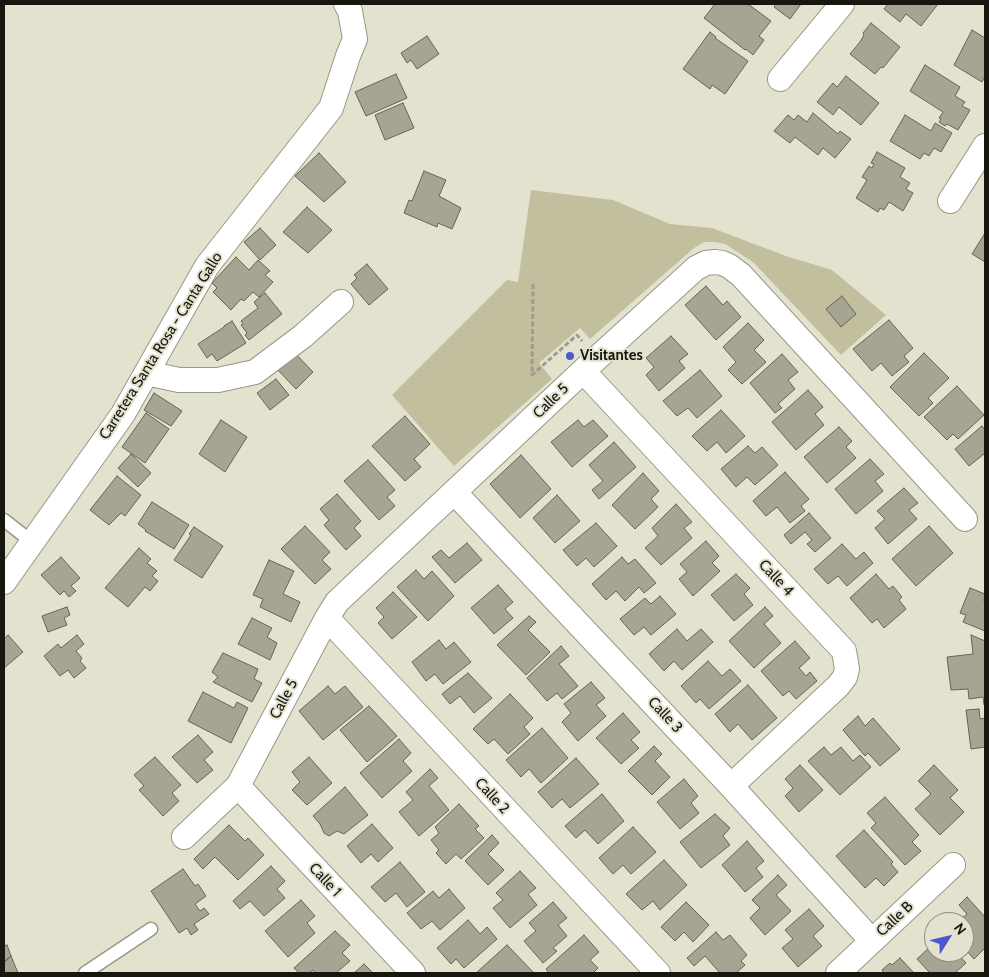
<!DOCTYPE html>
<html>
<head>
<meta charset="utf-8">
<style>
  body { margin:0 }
  #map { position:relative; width:989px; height:977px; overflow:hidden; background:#e3e2cf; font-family:Cabin,sans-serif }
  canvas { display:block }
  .frame { position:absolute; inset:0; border:5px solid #171710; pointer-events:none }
  .north { position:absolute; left:924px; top:912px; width:50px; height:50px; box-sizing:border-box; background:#e3e2cf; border:1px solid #919183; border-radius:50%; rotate:54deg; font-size:14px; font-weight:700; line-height:20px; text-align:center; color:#171710 }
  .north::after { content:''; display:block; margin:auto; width:18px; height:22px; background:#4f57cd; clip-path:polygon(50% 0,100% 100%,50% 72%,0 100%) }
</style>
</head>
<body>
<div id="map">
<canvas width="989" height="977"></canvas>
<div class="frame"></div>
<div class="north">N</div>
</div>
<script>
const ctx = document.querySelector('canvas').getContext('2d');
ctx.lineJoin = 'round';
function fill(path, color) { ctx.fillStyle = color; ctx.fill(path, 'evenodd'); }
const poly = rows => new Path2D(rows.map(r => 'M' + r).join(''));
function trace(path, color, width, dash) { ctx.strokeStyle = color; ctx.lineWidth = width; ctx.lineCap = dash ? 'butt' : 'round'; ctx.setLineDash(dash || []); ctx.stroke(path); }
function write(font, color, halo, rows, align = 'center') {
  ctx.font = font + ' Cabin,sans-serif'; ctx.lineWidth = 4; ctx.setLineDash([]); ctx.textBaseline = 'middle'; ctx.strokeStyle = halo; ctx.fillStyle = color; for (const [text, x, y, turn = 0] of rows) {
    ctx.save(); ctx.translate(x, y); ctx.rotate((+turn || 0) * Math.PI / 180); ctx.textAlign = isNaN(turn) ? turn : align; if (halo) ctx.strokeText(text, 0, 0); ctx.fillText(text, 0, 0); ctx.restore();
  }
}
fill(poly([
  [531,190,613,200,670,224,712,228,786,256,832,270,886,315,841,355,753,262,725,244,716,242,704,242,694,248,590,339,580,328,539,363,552,379,454,466,392,395,507,280,518,282]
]), '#c1bf9d');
const building = poly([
  [715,4,748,4,771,21,759,36,764,40,753,55,746,49,745,50,704,18,715,4],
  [776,4,801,4,790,19,774,7,776,4],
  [888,4,938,4,921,26,906,14,900,22,884,9,888,4],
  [871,23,900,47,883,68,881,67,875,74,850,54,860,42,864,35,863,33,871,23],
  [972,30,985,38,985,76,982,82,954,65,972,30],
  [710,32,716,37,715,38,748,61,725,94,712,85,710,89,683,69,710,32],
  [427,36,439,54,417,69,411,60,407,63,401,53,427,36],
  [925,65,960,87,955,96,965,102,962,106,970,110,958,130,947,124,945,126,939,122,941,119,939,118,943,112,910,91,925,65],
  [396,74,407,98,366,116,355,92,396,74],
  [846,76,879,103,861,125,839,107,833,115,817,102,833,83,837,87,846,76],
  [403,103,414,128,385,140,375,115,403,103],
  [813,113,838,134,840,131,851,139,835,158,823,148,818,155,795,137,790,143,774,131,788,115,794,120,798,115,807,122,813,113],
  [905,115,931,131,935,123,952,133,941,152,934,148,929,156,924,153,920,159,890,141,905,115],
  [877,152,905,168,900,177,910,183,906,189,913,193,903,211,889,202,884,210,880,208,878,212,856,198,867,180,862,177,869,166,872,168,874,164,871,163,877,152],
  [319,153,346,182,324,202,295,176,319,153],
  [424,171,446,180,439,196,461,208,452,229,438,223,437,227,404,213,409,200,412,201,424,171],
  [307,207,332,230,308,253,283,232,307,207],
  [260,228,276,245,260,260,244,242,260,228],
  [985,233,985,262,972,254,985,233],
  [236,257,249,270,258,260,270,271,265,275,273,282,259,297,253,292,244,301,241,299,231,310,213,292,217,288,212,283,236,257],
  [367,264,388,289,369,305,351,284,357,278,354,275,367,264],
  [706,286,723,305,727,301,741,317,716,340,685,305,706,286],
  [265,293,282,314,249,340,245,335,247,333,241,325,243,324,241,321,258,308,254,302,265,293],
  [842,296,856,314,841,327,826,309,842,296],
  [889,320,913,348,904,356,909,362,892,376,881,363,872,371,853,349,889,320],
  [232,321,246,343,217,361,212,354,207,358,198,344,224,327,224,326,232,321],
  [748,323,764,340,754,350,766,362,742,384,728,370,736,362,723,347,748,323],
  [671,336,688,354,679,361,685,368,659,391,646,375,654,367,646,358,671,336],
  [291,349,313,372,296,389,274,366,291,349],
  [924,353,949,378,928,398,933,403,919,416,890,387,924,353],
  [782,354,798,372,788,380,795,389,778,404,782,408,775,413,750,383,782,354],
  [700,370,722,396,697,418,688,408,677,416,663,401,700,370],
  [276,379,289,395,270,410,257,393,276,379],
  [957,386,984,415,958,439,953,434,947,440,924,417,957,386],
  [808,390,823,407,815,414,824,425,796,450,772,422,808,390],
  [154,393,182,411,171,426,144,410,154,393],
  [721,410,745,436,726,453,717,442,707,451,692,436,721,410],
  [146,413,169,429,145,463,122,447,146,413],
  [405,416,430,444,414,459,421,467,405,481,372,446,405,416],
  [221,420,247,437,225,472,199,454,221,420],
  [578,420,584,427,593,420,608,436,572,467,551,442,578,420],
  [982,426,985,430,985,455,984,454,969,466,955,449,982,426],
  [839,427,852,441,846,447,856,458,827,483,804,457,839,427],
  [614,442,636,467,599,499,592,490,603,481,589,465,614,442],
  [748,446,755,453,762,447,778,465,755,485,747,477,736,487,721,469,748,446],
  [131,454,151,473,138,487,118,468,131,454],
  [521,455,551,489,520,518,490,484,521,455],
  [870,459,884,474,875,481,883,491,856,514,835,489,870,459],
  [368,460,395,490,387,497,395,506,379,520,344,481,368,460],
  [785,472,809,499,801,506,805,511,790,523,777,507,766,516,753,501,785,472],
  [643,473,659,491,651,499,658,507,635,529,612,505,643,473],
  [117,476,141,495,125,516,121,513,109,525,90,510,117,476],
  [904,488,918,503,909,510,917,519,888,544,875,528,885,519,877,511,904,488],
  [337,494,361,521,354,528,361,536,346,550,324,525,329,520,320,509,337,494],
  [557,495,580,521,555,543,533,518,557,495],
  [152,502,189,525,174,549,145,531,146,530,138,524,152,502],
  [676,504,692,522,684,528,692,538,661,565,645,548,658,536,652,528,676,504],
  [809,513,831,538,815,552,807,544,812,540,805,532,791,544,784,535,809,513],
  [596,523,617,546,594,567,586,558,577,566,563,550,596,523],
  [305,526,330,552,322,560,331,569,315,584,281,549,305,526],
  [929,526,953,553,916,586,892,559,929,526],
  [194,527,223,546,202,578,174,560,191,535,189,534,194,527],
  [706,541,719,556,712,563,720,571,693,596,679,579,687,572,680,564,706,541],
  [467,543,482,560,455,583,432,557,441,550,449,558,467,543],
  [842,544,856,559,864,552,873,563,847,586,838,576,828,584,814,569,842,544],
  [139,548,151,559,147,563,157,571,152,576,158,581,150,591,145,587,128,607,105,588,139,548],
  [61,557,80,578,71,586,76,591,69,597,64,591,60,595,41,575,61,557],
  [622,557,628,564,635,559,656,583,644,593,639,587,625,601,616,591,606,600,592,584,622,557],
  [269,560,294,571,283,594,300,602,291,622,260,607,263,599,253,595,269,560],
  [416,570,424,579,432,571,454,596,428,621,397,587,416,570],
  [736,574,750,588,744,594,753,605,734,621,711,595,736,574],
  [876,574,889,589,893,586,902,597,899,600,906,609,884,628,877,619,872,623,850,598,876,574],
  [498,585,513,602,505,609,513,618,494,634,471,608,498,585],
  [970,588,985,594,984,601,985,602,985,631,963,622,966,615,960,613,970,588],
  [393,592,417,617,392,639,378,623,384,617,376,608,393,592],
  [660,596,676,614,651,635,644,627,634,635,620,619,645,598,651,604,660,596],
  [67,607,70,615,64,618,67,625,48,632,42,616,67,607],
  [765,607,773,616,764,624,781,643,754,668,729,641,765,607],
  [529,616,536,622,528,630,550,652,526,675,497,645,529,616],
  [252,618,272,628,267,637,277,643,270,660,238,644,252,618],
  [677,629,687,641,701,629,713,642,682,670,674,661,664,671,649,654,677,629],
  [8,635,23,652,4,668,4,639,8,635],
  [77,635,84,644,76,651,82,658,80,661,86,668,74,678,68,670,60,676,44,656,58,644,61,648,77,635],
  [971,635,985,641,985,705,984,705,983,697,969,699,968,689,951,690,947,657,973,654,971,635],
  [439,640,446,649,454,642,471,662,443,684,435,674,426,681,412,662,439,640],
  [795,641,810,658,799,668,806,676,810,672,817,681,796,699,789,691,783,696,761,671,795,641],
  [561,646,569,656,559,664,578,686,562,699,557,693,547,701,527,678,561,646],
  [223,653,258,669,254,679,262,683,252,702,213,682,218,677,212,672,223,653],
  [708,661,722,676,730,669,741,681,709,709,700,699,696,703,681,686,708,661],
  [468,673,492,698,474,713,460,696,450,704,442,694,468,673],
  [591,682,605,698,596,705,606,716,578,741,562,722,571,713,564,704,591,682],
  [748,685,777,718,752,740,738,724,730,732,715,714,748,685],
  [328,686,335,694,345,686,363,707,323,740,299,711,328,686],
  [203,692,234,708,237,702,248,708,231,743,188,721,203,692],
  [510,694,533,718,524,727,530,734,508,754,494,739,488,744,473,729,510,694],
  [369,706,397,736,367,762,340,730,369,706],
  [979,709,980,719,985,718,985,747,971,749,966,710,979,709],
  [623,713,640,732,631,740,639,748,621,764,596,738,623,713],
  [858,716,865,726,873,718,900,749,880,766,868,753,865,756,843,730,858,716],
  [542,728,568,758,541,783,529,769,521,777,506,760,542,728],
  [198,735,213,752,204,760,213,770,197,783,172,757,198,735],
  [399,739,411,753,403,761,412,771,382,798,360,773,399,739],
  [654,746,662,754,655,761,670,777,652,795,628,771,654,746],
  [824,747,831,755,841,747,853,761,860,755,871,767,840,795,808,761,824,747],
  [155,757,181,785,172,793,179,801,163,816,139,790,144,786,134,775,155,757],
  [309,757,332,783,307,805,292,790,300,782,292,772,309,757],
  [576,758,599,784,570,808,562,799,552,808,538,792,576,758],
  [800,765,823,790,799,812,785,796,793,788,785,779,800,765],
  [934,765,958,790,950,798,964,812,940,835,915,809,931,794,918,781,934,765],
  [430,769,438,778,429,786,449,810,419,836,399,812,413,800,406,792,430,769],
  [684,779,698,796,691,803,699,813,680,829,657,802,684,779],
  [345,787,368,815,344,834,337,831,329,836,324,833,320,824,313,816,345,787],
  [602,794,624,821,598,844,585,830,576,838,565,826,602,794],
  [885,797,919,835,912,842,921,851,905,865,871,828,876,823,867,813,885,797],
  [459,804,479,826,475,829,484,838,461,859,456,854,446,864,436,853,439,850,431,840,439,833,435,827,459,804],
  [715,814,730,828,723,836,730,845,701,868,680,842,715,814],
  [372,824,393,848,378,862,371,854,361,863,347,846,372,824],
  [229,825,245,841,248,838,264,855,238,880,215,857,203,869,194,859,229,825],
  [633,827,656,852,631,874,623,865,613,874,599,858,633,827],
  [864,830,893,862,891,864,898,872,884,886,876,878,865,888,836,856,864,830],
  [492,835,499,843,488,854,504,870,488,885,465,861,492,835],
  [747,841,764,861,756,868,763,877,745,892,722,865,747,841],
  [664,860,687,885,660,910,653,901,642,910,626,894,664,860],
  [400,862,425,892,407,907,396,893,385,902,371,887,400,862],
  [271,866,285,881,277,889,285,898,264,916,250,901,240,909,233,901,271,866],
  [183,869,195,886,198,884,206,896,195,904,200,911,204,908,209,914,194,924,198,930,191,935,187,928,179,933,151,891,183,869],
  [520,871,536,888,528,894,537,905,510,928,493,908,503,900,496,893,520,871],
  [778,875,787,885,776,895,791,911,765,935,750,918,760,908,752,900,778,875],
  [449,889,465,908,440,930,432,921,421,929,407,913,433,891,439,898,449,889],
  [967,897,985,917,985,948,974,959,964,948,964,922,958,922,967,914,959,905,967,897],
  [301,900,315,916,307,923,315,933,288,957,265,931,301,900],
  [553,902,567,918,558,925,567,936,553,948,557,951,543,963,524,941,536,931,529,923,553,902],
  [686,902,709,925,693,942,684,932,675,941,661,927,686,902],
  [809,909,824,926,813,936,822,946,798,967,782,948,793,939,785,930,809,909],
  [468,920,480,934,487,927,497,939,464,968,456,959,451,964,437,948,468,920],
  [934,929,934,952,956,952,966,963,955,973,930,973,917,959,933,944,926,936,934,929],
  [335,931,350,945,342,953,350,961,336,973,315,973,313,970,309,973,299,973,294,968,335,931],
  [716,932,723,940,730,935,747,955,741,961,745,965,736,973,720,973,705,956,694,966,687,958,716,932],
  [584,935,599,952,590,960,598,968,593,973,549,973,546,969,584,935],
  [7,945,11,956,4,962,4,946,7,945],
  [507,945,534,973,476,973,507,945],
  [11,956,18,973,4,973,4,962,11,956],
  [900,958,914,973,884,973,882,970,890,963,892,965,900,958],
  [364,964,373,973,354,973,364,964]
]);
fill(building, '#a6a594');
trace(building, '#656454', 1);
const service = poly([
  [4,520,32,542],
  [85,973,151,929]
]);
const minor = poly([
  [780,79,842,4],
  [950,201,985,146],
  [583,371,844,651,847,669,845,677,838,686,731,786],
  [146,373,179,380,218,380,255,372,303,336,341,302],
  [455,493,731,786,872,941],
  [4,582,123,414,207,266,331,108,348,56,355,39,350,11,346,4],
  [327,618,658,973],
  [238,786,413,973],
  [184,837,238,786,327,618,337,602,583,371,696,268,706,263,715,262,722,263,729,266,741,275,965,519],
  [838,973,953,865]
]);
trace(service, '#999887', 15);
trace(minor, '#999887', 26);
trace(poly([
  [533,284,532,375,577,335,582,341]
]), '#9d9c8d', 3, [5, 2.5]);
trace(service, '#fff', 12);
trace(minor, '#fff', 24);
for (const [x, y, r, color] of [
  [570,356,5,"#4f57cd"]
]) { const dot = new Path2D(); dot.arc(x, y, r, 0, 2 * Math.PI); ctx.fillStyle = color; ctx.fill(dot); trace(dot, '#e3e2cf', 2); }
write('15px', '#171710', '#e3e2cf', [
  ["Carretera Santa Rosa - Canta Gallo",161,346,-58],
  ["Calle 5",551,401,-44],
  ["Calle 4",776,578,47],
  ["Calle 5",284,699,-62],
  ["Calle 3",665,715,47],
  ["Calle 2",492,796,47],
  ["Calle 1",325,880,47],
  ["Calle B",895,919,-43]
]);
write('bold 15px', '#171710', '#e3e2cf', [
  ["Visitantes",580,356]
], 'left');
</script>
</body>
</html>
